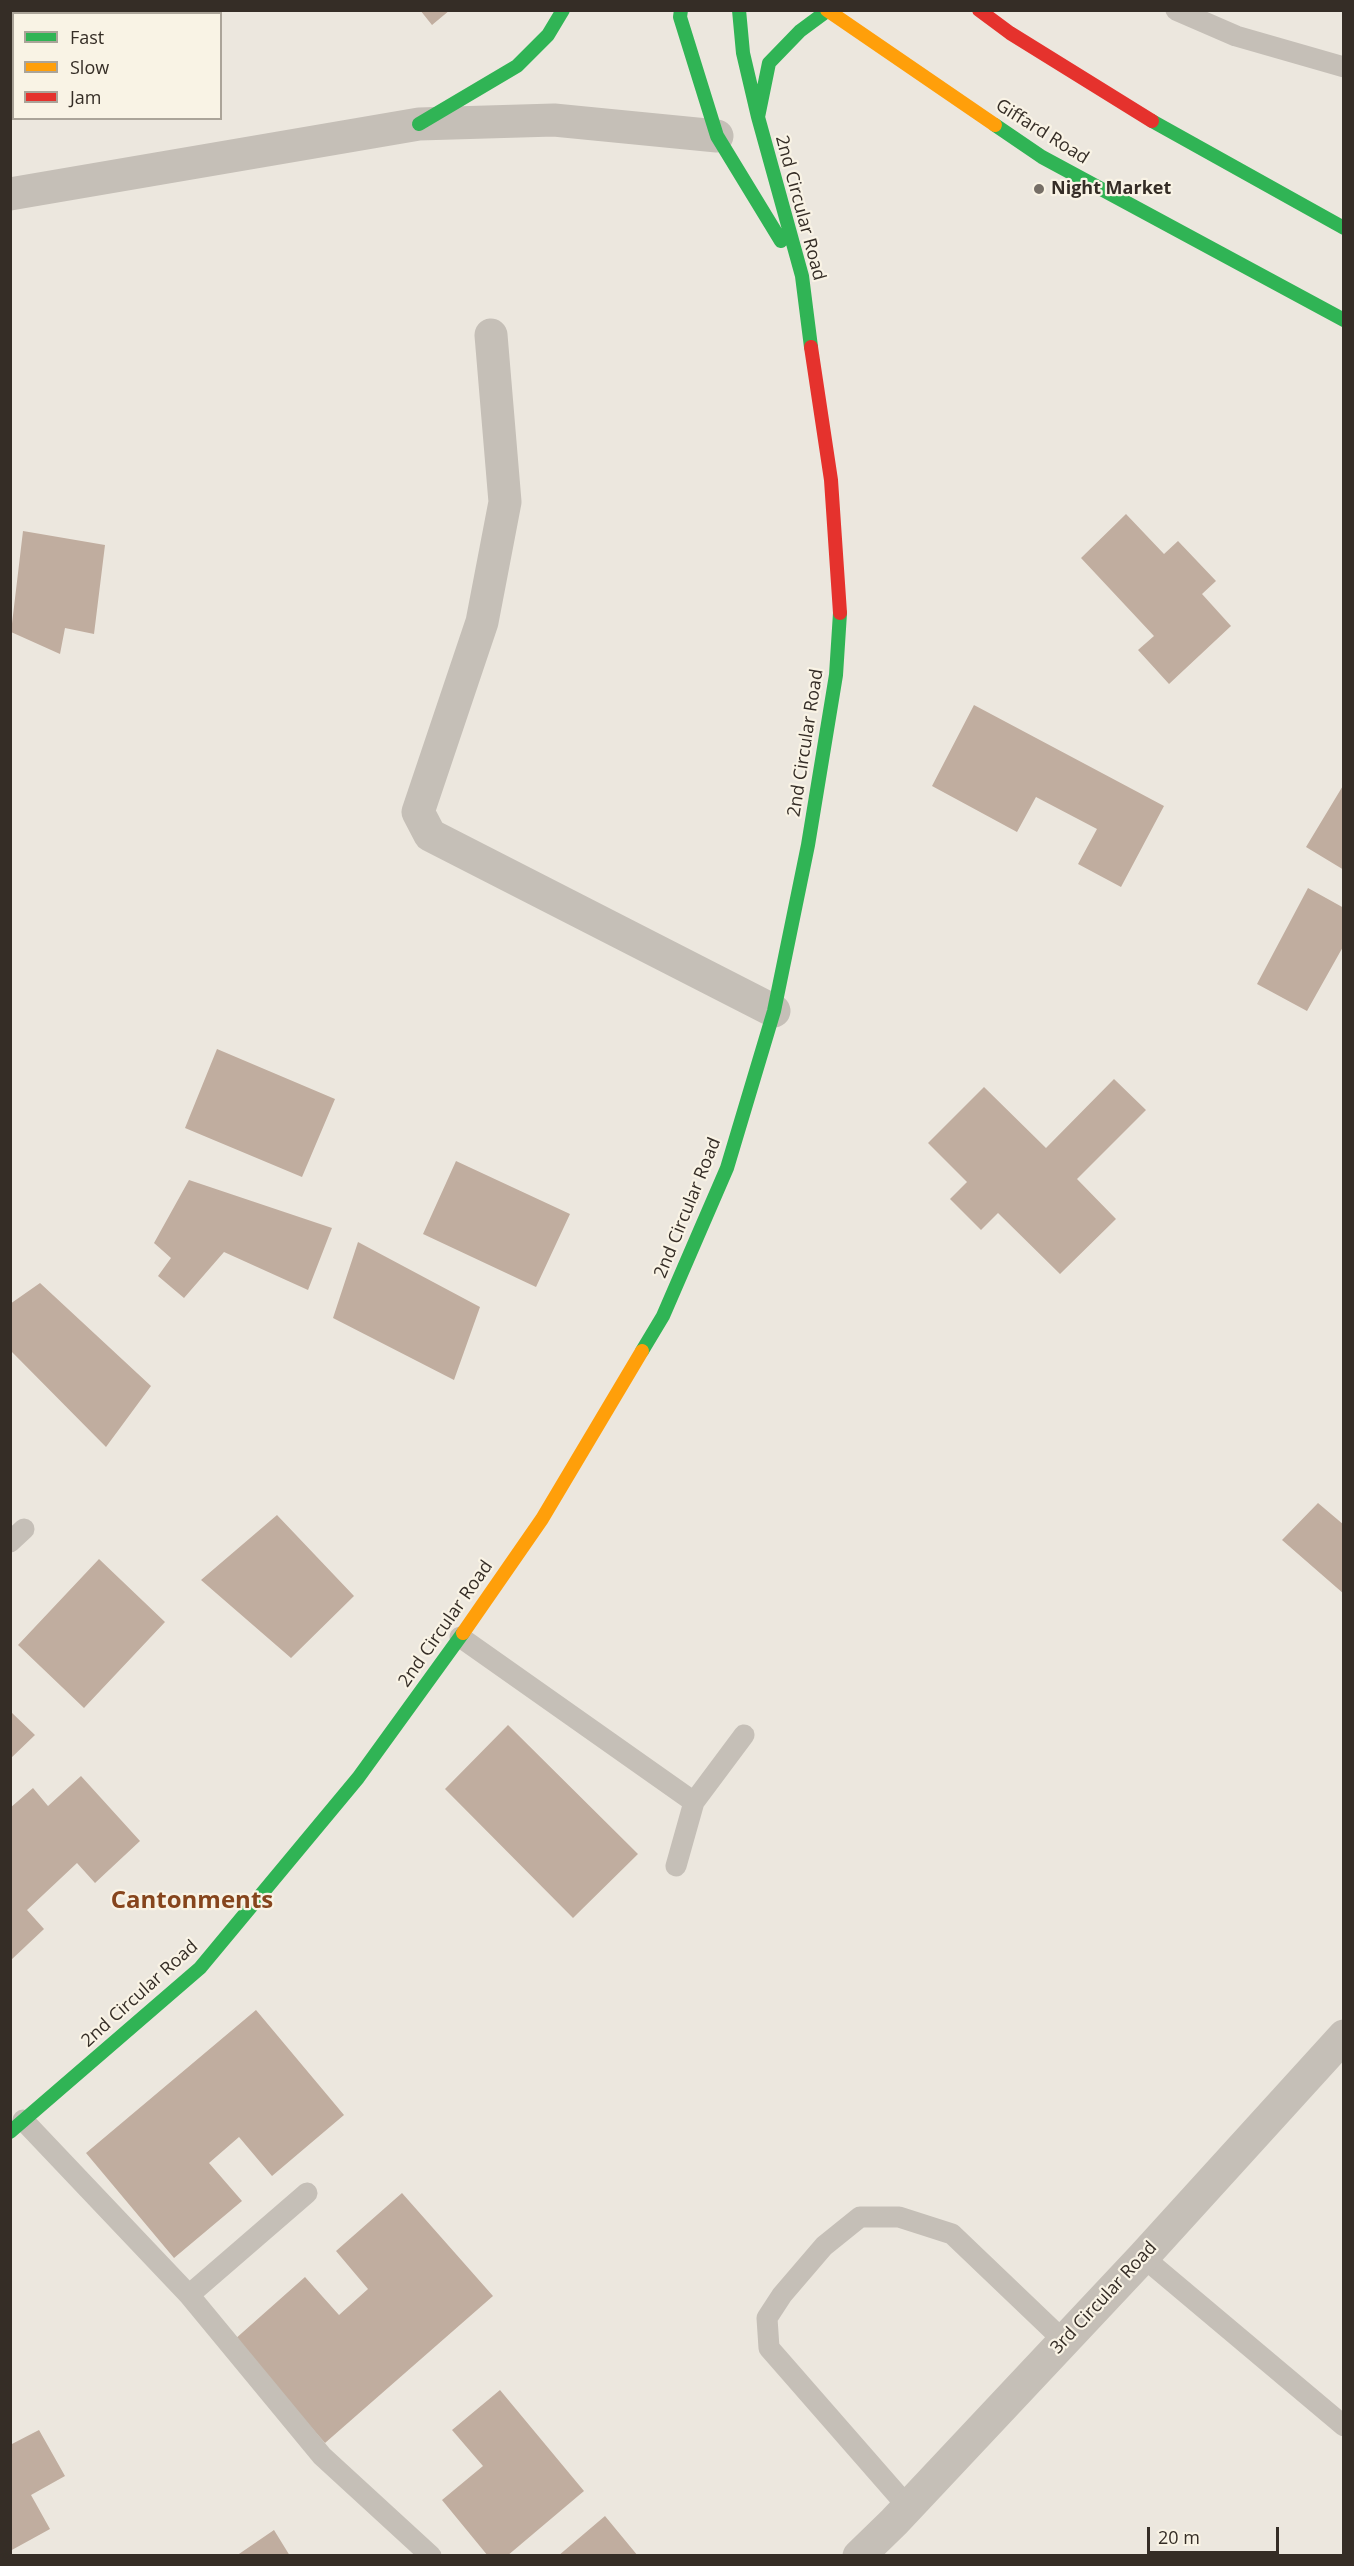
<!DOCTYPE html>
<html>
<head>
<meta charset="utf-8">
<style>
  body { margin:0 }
  #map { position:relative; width:1354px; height:2566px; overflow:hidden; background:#ece7de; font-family:"Open Sans",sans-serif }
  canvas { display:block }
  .frame { position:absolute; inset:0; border:12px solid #352d26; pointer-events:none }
  .legend { position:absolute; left:12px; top:12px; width:210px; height:108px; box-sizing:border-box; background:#f9f3e5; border:2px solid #aba499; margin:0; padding:8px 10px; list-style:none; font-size:18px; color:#352d26 }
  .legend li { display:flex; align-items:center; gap:12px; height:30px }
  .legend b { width:30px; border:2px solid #aba499 }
  .scale { position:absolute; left:1147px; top:2527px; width:132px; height:27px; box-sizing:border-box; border:3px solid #352d26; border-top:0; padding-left:8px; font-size:18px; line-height:21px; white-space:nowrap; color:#352d26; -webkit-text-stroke:4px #f9f3e5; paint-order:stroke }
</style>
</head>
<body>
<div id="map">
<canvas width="1354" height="2566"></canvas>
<div class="frame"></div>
<ul class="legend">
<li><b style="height:8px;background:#30b455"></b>Fast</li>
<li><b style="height:8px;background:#ff9f0a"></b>Slow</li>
<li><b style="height:8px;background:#e5322d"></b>Jam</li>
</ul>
<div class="scale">20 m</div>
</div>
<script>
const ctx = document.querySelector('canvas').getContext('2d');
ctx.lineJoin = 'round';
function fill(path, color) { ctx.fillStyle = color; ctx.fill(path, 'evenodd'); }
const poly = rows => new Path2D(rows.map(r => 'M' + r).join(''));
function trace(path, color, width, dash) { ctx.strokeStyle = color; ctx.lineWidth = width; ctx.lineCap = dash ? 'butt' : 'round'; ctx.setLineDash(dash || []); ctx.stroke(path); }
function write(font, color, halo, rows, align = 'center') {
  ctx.font = font + ' "Open Sans",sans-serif'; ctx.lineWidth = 4.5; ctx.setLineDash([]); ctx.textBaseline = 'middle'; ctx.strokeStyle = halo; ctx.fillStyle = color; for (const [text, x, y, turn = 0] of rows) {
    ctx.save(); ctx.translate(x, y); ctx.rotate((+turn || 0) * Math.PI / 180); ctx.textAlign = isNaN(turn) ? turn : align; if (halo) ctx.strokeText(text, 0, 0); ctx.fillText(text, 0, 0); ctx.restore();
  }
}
fill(poly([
  [10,10,17,10,20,14,14,14,14,21,10,24],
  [420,10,450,10,432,25],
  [10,66,14,70,14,91,10,94],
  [1126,514,1164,554,1178,541,1216,581,1202,594,1231,626,1169,684,1138,650,1154,636,1081,558],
  [23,531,105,545,94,634,65,628,60,654,11,632],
  [974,705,1164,806,1121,887,1078,864,1097,829,1036,797,1017,832,932,786],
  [1344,784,1344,870,1306,847],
  [1308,888,1344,908,1344,945,1307,1011,1257,984],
  [217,1049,335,1099,302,1177,185,1128],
  [1114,1079,1146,1110,1077,1179,1116,1219,1060,1274,998,1213,981,1230,950,1199,967,1182,928,1143,984,1087,1046,1148],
  [456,1161,570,1214,536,1287,423,1234],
  [189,1180,332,1228,308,1290,224,1252,184,1298,158,1276,171,1258,154,1243],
  [358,1242,480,1307,454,1380,333,1318],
  [40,1283,151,1386,106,1447,10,1350,10,1304],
  [1318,1503,1344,1525,1344,1594,1282,1540],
  [277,1515,354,1596,291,1658,201,1580],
  [99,1559,165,1622,84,1708,18,1645],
  [10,1711,35,1735,10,1759],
  [508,1725,638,1854,573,1918,445,1789],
  [81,1776,140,1841,95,1883,77,1863,27,1910,44,1929,10,1961,10,1808,33,1788,48,1806],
  [256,2010,344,2115,272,2176,239,2137,209,2163,242,2201,174,2258,86,2153],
  [402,2193,493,2296,325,2443,234,2340,305,2277,339,2315,368,2289,336,2251],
  [500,2390,584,2491,507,2556,488,2556,442,2500,483,2466,452,2430],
  [39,2430,65,2476,31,2495,50,2529,10,2551,10,2445],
  [605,2516,638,2556,558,2556],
  [274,2530,290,2556,236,2556]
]), '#c0ad9f');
trace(poly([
  [1176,10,1236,36,1344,67],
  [10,1542,24,1529],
  [460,1637,694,1802],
  [676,1866,694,1802,744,1735],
  [23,2120,189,2295,322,2456,431,2556],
  [1143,2257,1344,2426],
  [189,2295,307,2193],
  [908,2507,769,2348,767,2318,782,2295,824,2246,860,2217,899,2217,952,2234,1064,2341]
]), '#c5bfb7', 21);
trace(poly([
  [10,194,419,124,554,120,717,136],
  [491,335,505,502,482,622,418,812,430,835,774,1011],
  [859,2556,894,2522,1143,2257,1344,2036]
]), '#c5bfb7', 33);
trace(poly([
  [681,10,680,17,717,136,781,241],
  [739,10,743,53,758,117,802,276,811,347],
  [758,117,769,63,800,31,827,11],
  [1152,121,1344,228],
  [419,124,517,66,548,35,563,10],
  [995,125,1042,157,1344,320],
  [642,1351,663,1316,727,1168,774,1011,808,845,836,675,840,613],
  [10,2132,200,1968,358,1778,463,1633]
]), '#30b455', 14);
trace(poly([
  [827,10,995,125],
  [463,1633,542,1519,642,1351]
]), '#ff9f0a', 14);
trace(poly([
  [979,10,1010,33,1152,121],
  [811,347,831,480,840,613]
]), '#e5322d', 14);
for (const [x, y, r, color] of [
  [1039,189,6,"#756e66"]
]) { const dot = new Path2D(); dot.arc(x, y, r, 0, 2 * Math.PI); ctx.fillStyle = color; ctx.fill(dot); trace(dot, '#f9f3e5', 2); }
write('18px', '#352d26', '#f9f3e5', [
  ["Giffard Road",1042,132,32],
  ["2nd Circular Road",800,208,75],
  ["2nd Circular Road",806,743,-81],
  ["2nd Circular Road",688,1208,-68],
  ["2nd Circular Road",446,1624,-55],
  ["2nd Circular Road",140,1994,-42],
  ["3rd Circular Road",1104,2298,-47]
]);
write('bold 18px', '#352d26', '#f9f3e5', [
  ["Night Market",1051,189]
], 'left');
write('bold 24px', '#86451d', '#f9f3e5', [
  ["Cantonments",192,1901]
]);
</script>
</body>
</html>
